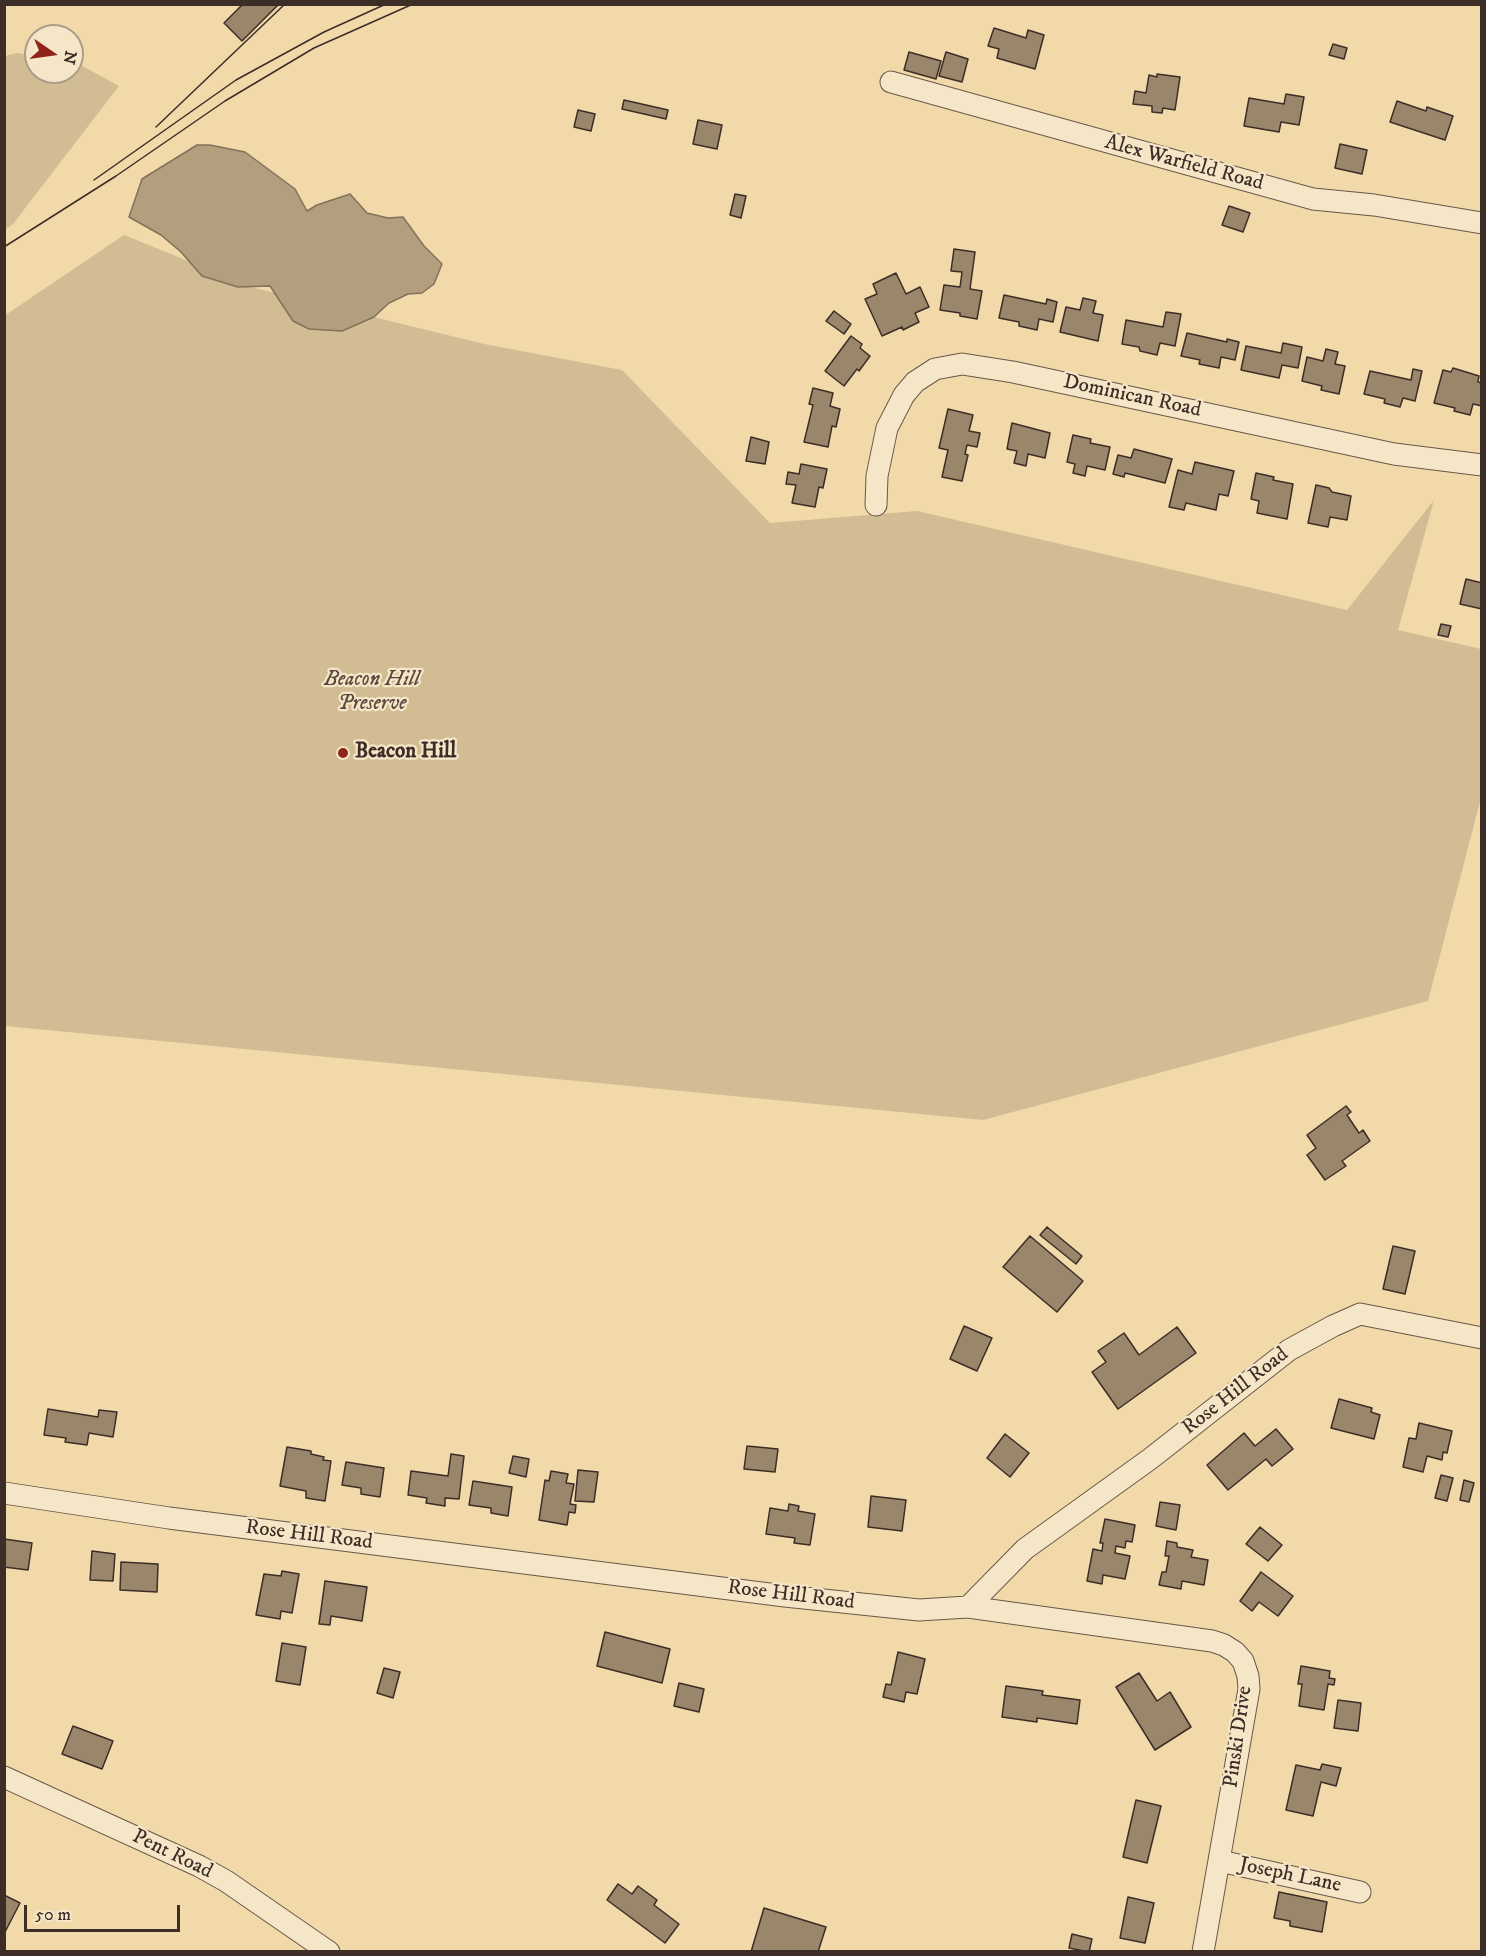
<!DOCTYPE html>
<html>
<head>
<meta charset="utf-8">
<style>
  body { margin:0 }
  #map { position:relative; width:1486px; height:1956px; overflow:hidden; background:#f1d9aa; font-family:"IM FELL DW Pica",serif }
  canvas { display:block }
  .frame { position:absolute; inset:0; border:6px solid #3c2d27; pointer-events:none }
  .north { position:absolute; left:24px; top:24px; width:60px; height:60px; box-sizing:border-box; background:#f6e6c8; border:2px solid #ac9c88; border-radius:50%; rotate:103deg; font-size:16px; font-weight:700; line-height:24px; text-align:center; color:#3c2d27 }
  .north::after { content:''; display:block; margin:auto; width:21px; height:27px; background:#8f2418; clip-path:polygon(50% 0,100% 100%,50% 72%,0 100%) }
  .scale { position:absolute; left:24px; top:1905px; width:156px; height:27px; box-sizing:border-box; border:3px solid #3c2d27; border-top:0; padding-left:8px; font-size:18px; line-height:21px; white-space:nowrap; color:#3c2d27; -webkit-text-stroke:4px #f6e6c8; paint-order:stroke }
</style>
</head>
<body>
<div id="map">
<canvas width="1486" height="1956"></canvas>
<div class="frame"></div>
<div class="north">N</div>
<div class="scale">50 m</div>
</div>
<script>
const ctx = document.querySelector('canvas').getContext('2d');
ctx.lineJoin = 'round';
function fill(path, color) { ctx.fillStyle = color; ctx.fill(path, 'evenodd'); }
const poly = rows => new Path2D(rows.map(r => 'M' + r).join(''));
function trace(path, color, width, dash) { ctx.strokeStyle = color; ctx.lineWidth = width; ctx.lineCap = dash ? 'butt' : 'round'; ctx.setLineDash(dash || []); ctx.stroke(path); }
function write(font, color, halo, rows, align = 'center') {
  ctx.font = font + ' "IM FELL DW Pica",serif'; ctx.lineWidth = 4.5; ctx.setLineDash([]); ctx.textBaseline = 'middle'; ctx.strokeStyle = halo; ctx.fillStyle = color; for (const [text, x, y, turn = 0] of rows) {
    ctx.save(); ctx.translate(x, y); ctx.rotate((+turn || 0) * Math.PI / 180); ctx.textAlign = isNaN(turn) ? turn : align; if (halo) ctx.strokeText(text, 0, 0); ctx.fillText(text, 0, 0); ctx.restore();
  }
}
fill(poly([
  [17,53,36,56,36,72,72,72,72,62,77,63,119,86,13,224,5,230,5,56],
  [124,235,255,288,484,344,622,370,770,523,917,511,1347,610,1434,500,1398,630,1481,649,1482,794,1428,1001,983,1120,5,1026,4,316]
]), '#d2bc94');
const water = poly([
  [197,145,210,145,245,152,295,189,307,211,317,205,350,194,367,213,388,218,403,217,424,246,442,264,434,284,422,293,408,294,389,303,374,317,342,331,309,329,293,321,270,286,238,287,202,276,181,252,161,235,129,217,142,179,197,145]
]);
fill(water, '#b39f7d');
trace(water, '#83715b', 1.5);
const building = poly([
  [243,4,279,4,242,41,224,23,243,4],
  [994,28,1026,38,1028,30,1044,35,1035,69,997,58,999,49,988,46,994,28],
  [1333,44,1347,48,1344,59,1329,55,1333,44],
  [909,52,941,61,936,79,904,70,909,52],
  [946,52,968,59,962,82,939,76,946,52],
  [1157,74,1180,77,1175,110,1163,108,1162,113,1152,112,1152,106,1133,104,1135,91,1146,93,1149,75,1157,77,1157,74],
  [1286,94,1304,97,1299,125,1281,122,1279,132,1244,126,1249,98,1284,104,1286,94],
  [624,100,668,110,666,119,622,109,624,100],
  [1397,101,1426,111,1427,107,1453,116,1445,140,1390,122,1397,101],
  [578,110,595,114,591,131,574,127,578,110],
  [698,120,722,125,717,149,693,144,698,120],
  [1340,144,1367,150,1362,174,1335,168,1340,144],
  [735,194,746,196,741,218,730,215,735,194],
  [1229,206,1250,213,1243,232,1222,225,1229,206],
  [954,249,975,252,970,289,982,291,977,319,960,316,960,313,940,310,944,285,960,287,962,272,951,271,954,249],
  [896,273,906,294,920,287,929,307,915,313,919,322,903,330,902,327,882,336,865,299,877,294,873,284,896,273],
  [1004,295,1046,304,1047,299,1057,302,1053,322,1039,319,1037,330,1019,326,1019,322,999,318,1004,295],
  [1083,298,1096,301,1093,313,1103,315,1098,341,1060,332,1066,307,1080,310,1083,298],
  [834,311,851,324,844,334,826,321,834,311],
  [1166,312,1181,314,1175,346,1160,343,1157,355,1140,351,1139,347,1122,344,1126,320,1163,327,1166,312],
  [1187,333,1227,342,1227,339,1239,342,1235,360,1221,357,1219,368,1199,364,1200,360,1181,356,1187,333],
  [851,336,862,344,860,348,870,356,859,371,857,369,844,386,825,371,851,336],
  [1283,343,1302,347,1298,368,1282,365,1279,378,1241,370,1246,346,1281,353,1283,343],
  [1326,349,1338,352,1335,364,1345,366,1339,394,1321,390,1322,386,1302,381,1307,357,1323,361,1326,349],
  [1453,368,1479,376,1478,382,1482,383,1482,406,1473,404,1470,415,1454,411,1455,408,1434,403,1443,370,1451,372,1453,368],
  [1413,369,1422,371,1415,401,1403,398,1400,407,1384,403,1385,399,1364,394,1370,371,1411,380,1413,369],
  [813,388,833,393,830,406,840,409,836,427,832,426,828,447,804,442,813,405,809,404,813,388],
  [948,409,973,415,969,431,980,433,977,447,967,445,965,454,968,455,962,481,942,477,948,450,939,448,948,409],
  [1012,423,1050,433,1045,458,1028,454,1026,466,1014,463,1017,451,1007,449,1012,423],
  [1073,435,1091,439,1090,443,1110,447,1105,470,1087,466,1085,476,1073,473,1075,464,1067,462,1073,435],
  [751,437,769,442,765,464,746,461,751,437],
  [1134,449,1172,459,1165,483,1125,473,1124,477,1113,474,1118,455,1131,458,1134,449],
  [1195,462,1234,471,1228,496,1219,494,1216,510,1186,503,1184,510,1169,507,1178,470,1192,474,1195,462],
  [801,464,827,469,823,488,819,487,815,507,792,503,796,485,786,484,788,472,799,474,801,464],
  [1256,473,1274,477,1273,480,1293,484,1287,519,1257,513,1259,501,1251,499,1256,473],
  [1316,485,1329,488,1332,492,1351,496,1347,520,1330,517,1328,527,1308,523,1316,485],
  [1466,579,1482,583,1482,609,1460,604,1466,579],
  [1441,624,1451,626,1448,637,1438,635,1441,624],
  [1346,1106,1351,1112,1347,1115,1359,1133,1363,1130,1370,1141,1342,1161,1346,1166,1325,1180,1307,1155,1316,1148,1307,1135,1346,1106],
  [1047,1227,1082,1256,1076,1264,1040,1235,1047,1227],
  [1030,1236,1083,1281,1057,1312,1003,1267,1030,1236],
  [1393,1246,1415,1251,1405,1294,1383,1289,1393,1246],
  [964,1326,992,1338,977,1371,950,1359,964,1326],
  [1177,1327,1196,1353,1118,1409,1092,1372,1106,1362,1098,1351,1124,1333,1139,1355,1177,1327],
  [1339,1399,1372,1408,1371,1412,1380,1415,1374,1439,1331,1428,1339,1399],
  [48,1409,98,1417,99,1410,117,1412,113,1437,89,1433,87,1445,65,1442,66,1438,44,1435,48,1409],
  [1419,1423,1452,1431,1447,1453,1443,1452,1442,1460,1427,1456,1423,1472,1403,1467,1409,1438,1416,1439,1419,1423],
  [1276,1429,1293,1449,1272,1466,1266,1459,1228,1490,1207,1465,1244,1433,1255,1446,1276,1429],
  [1005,1434,1029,1453,1010,1477,987,1458,1005,1434],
  [747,1446,778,1449,775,1472,744,1469,747,1446],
  [287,1447,311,1451,311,1454,324,1457,323,1460,331,1461,325,1501,306,1498,306,1491,280,1486,287,1447],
  [451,1454,464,1456,459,1499,445,1498,445,1506,426,1503,427,1498,408,1495,411,1471,448,1476,451,1454],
  [513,1456,529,1459,526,1477,509,1473,513,1456],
  [346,1462,384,1468,380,1497,361,1494,361,1488,342,1485,346,1462],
  [578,1470,598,1472,594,1502,575,1501,578,1470],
  [551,1471,568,1474,566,1483,574,1484,570,1504,576,1505,575,1513,569,1512,567,1525,539,1520,545,1480,549,1481,551,1471],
  [1441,1475,1453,1478,1447,1501,1435,1498,1441,1475],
  [1464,1480,1474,1483,1469,1502,1460,1500,1464,1480],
  [473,1481,512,1487,508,1516,491,1513,491,1508,469,1505,473,1481],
  [871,1496,906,1500,902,1531,868,1527,871,1496],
  [1160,1502,1180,1505,1176,1530,1156,1526,1160,1502],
  [789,1504,799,1506,798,1511,815,1514,810,1545,794,1543,795,1538,766,1534,770,1508,788,1511,789,1504],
  [1105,1519,1135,1525,1132,1542,1126,1541,1125,1548,1116,1546,1115,1553,1130,1556,1125,1579,1103,1575,1102,1584,1087,1581,1093,1549,1102,1551,1103,1543,1100,1543,1105,1519],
  [1260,1527,1282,1545,1268,1561,1246,1544,1260,1527],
  [4,1539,32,1543,28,1570,4,1567,4,1539],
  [1167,1541,1177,1543,1177,1547,1193,1550,1191,1557,1208,1560,1204,1585,1182,1581,1181,1589,1159,1585,1162,1572,1166,1572,1169,1556,1165,1556,1167,1541],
  [92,1551,115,1554,113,1581,90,1580,92,1551],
  [121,1562,158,1564,157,1592,120,1590,121,1562],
  [282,1571,299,1574,292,1613,281,1611,280,1619,256,1615,264,1574,281,1576,282,1571],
  [1261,1572,1293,1596,1278,1616,1259,1602,1252,1611,1240,1601,1261,1572],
  [325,1581,367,1587,362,1621,331,1616,330,1625,319,1624,325,1581],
  [605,1632,670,1649,662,1683,597,1666,605,1632],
  [282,1643,306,1647,300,1685,276,1681,282,1643],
  [898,1652,925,1659,917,1694,906,1692,904,1702,883,1697,886,1684,891,1685,898,1652],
  [1301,1666,1330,1671,1329,1678,1335,1679,1334,1685,1328,1684,1324,1710,1299,1706,1302,1684,1298,1684,1301,1666],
  [384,1668,400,1672,393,1698,377,1693,384,1668],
  [1139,1673,1157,1701,1170,1692,1191,1727,1155,1750,1116,1687,1139,1673],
  [679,1683,704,1689,699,1712,674,1706,679,1683],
  [1006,1686,1043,1691,1042,1695,1080,1700,1077,1724,1037,1718,1037,1722,1002,1717,1006,1686],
  [1338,1700,1361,1703,1358,1731,1334,1728,1338,1700],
  [73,1726,113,1741,102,1769,62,1754,73,1726],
  [1322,1764,1341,1768,1336,1786,1321,1782,1313,1816,1286,1810,1296,1765,1320,1770,1322,1764],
  [1136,1800,1161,1806,1147,1863,1123,1857,1136,1800],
  [618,1884,632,1894,638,1886,657,1900,654,1905,679,1924,665,1943,607,1900,618,1884],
  [1279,1892,1327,1902,1322,1932,1290,1926,1290,1921,1274,1918,1279,1892],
  [4,1895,20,1903,4,1934,4,1895],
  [1128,1897,1154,1903,1145,1943,1120,1938,1128,1897],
  [764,1908,826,1927,818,1952,751,1952,764,1908],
  [1072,1934,1092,1939,1089,1952,1069,1948,1072,1934]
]);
fill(building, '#9a866b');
trace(building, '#3c2d27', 1.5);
const street = poly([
  [891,82,1313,199,1374,205,1482,223],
  [876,505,877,476,887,428,904,395,915,382,935,369,962,364,1013,372,1394,454,1482,465],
  [4,1493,169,1518,785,1596,919,1610,968,1607,1025,1549,1150,1459,1289,1350,1333,1326,1360,1314,1482,1338],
  [968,1607,1212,1641,1224,1645,1235,1652,1243,1661,1248,1676,1249,1689,1203,1952],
  [4,1777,199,1866,226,1881,329,1952],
  [1220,1861,1360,1892]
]);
trace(street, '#695848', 23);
trace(street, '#f6e6c8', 21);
trace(poly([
  [156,127,285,4],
  [94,180,236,80,324,32,386,4],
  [4,247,116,176,225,101,314,48,413,4]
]), '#3c2d27', 1.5);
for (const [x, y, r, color] of [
  [343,753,6,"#8f2418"]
]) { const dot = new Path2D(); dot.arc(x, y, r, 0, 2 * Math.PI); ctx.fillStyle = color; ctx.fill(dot); trace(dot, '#f6e6c8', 2); }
write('21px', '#3c2d27', '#f6e6c8', [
  ["Alex Warfield Road",1184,164,15],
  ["Dominican Road",1132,397,12],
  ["Rose Hill Road",1236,1392,-38],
  ["Rose Hill Road",309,1536,7],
  ["Rose Hill Road",791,1596,7],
  ["Pinski Drive",1239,1737,-82],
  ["Pent Road",172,1855,26],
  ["Joseph Lane",1290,1876,12]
]);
write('italic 21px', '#5a4a3d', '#f6e6c8', [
  ["Beacon Hill",372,681],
  ["Preserve",372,705]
]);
write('bold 21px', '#3c2d27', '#f6e6c8', [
  ["Beacon Hill",355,753]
], 'left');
</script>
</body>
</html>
